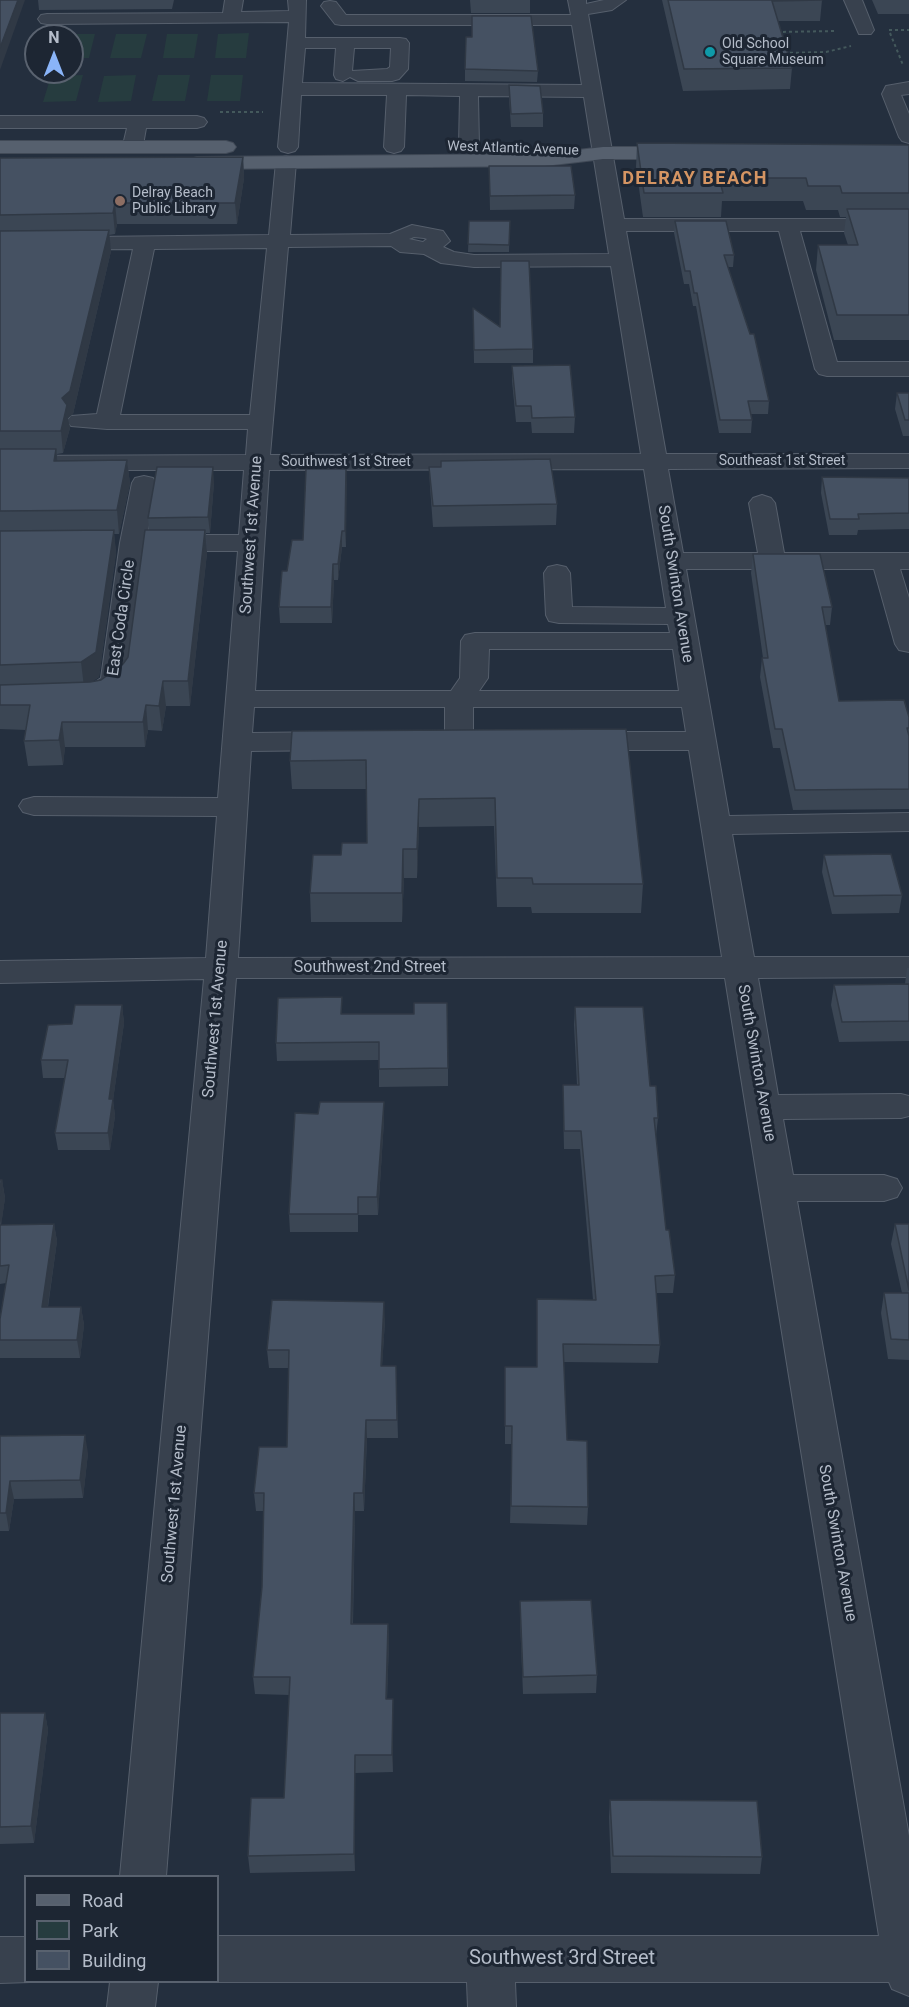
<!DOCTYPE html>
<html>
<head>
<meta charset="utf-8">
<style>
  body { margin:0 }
  #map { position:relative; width:909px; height:2007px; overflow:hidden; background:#242f3e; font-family:Roboto,sans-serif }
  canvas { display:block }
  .legend { position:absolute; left:24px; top:1875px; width:195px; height:108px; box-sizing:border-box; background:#1d2633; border:2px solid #59626f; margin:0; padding:8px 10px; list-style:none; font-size:18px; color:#b4bcc9 }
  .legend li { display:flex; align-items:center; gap:12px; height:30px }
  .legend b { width:30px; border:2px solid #59626f }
  .north { position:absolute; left:24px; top:24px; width:60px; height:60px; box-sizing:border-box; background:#1d2633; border:2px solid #59626f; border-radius:50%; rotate:0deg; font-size:16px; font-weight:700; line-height:24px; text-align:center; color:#b4bcc9 }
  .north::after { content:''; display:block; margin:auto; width:21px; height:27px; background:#8ab4f8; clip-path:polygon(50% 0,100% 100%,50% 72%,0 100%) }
</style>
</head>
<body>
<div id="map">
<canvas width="909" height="2007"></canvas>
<ul class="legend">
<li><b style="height:8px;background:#56606e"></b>Road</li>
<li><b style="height:16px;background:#263c3f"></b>Park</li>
<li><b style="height:16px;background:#455162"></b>Building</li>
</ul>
<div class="north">N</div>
</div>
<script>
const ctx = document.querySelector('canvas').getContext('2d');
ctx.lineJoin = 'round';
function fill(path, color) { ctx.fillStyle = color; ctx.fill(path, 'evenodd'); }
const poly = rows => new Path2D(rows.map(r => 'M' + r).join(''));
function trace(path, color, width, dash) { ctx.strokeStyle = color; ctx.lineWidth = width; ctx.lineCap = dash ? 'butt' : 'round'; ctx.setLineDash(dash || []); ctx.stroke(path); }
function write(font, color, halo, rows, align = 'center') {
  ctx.font = font + ' Roboto,sans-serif'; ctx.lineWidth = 6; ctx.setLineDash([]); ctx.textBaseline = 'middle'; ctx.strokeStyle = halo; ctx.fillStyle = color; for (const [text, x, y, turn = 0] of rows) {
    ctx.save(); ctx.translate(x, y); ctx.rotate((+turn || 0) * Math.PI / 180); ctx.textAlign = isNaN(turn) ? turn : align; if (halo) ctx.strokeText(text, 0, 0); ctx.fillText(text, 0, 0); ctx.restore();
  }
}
fill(poly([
  [249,33,246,58,215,58,218,34],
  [64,34,95,34,89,58,72,58,72,36,63,36],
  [116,34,147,34,141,58,110,58],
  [167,34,198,34,194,58,163,58],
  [83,75,76,101,43,102,51,76],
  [136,75,131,101,98,102,104,76],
  [158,75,190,75,185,101,152,101],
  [211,75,243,75,240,101,207,101]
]), '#263c3f');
const minor = poly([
  [225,0,243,0,241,12,289,11,288,0,306,0,305,38,400,38,406,39,409,43,408,69,399,79,392,81,358,81,350,77,343,81,336,79,334,75,336,48,305,48,302,83,582,85,572,25,341,25,335,24,321,6,324,2,330,1,336,2,346,15,571,15,568,0,586,0,586,4,604,0,626,0,612,10,588,14,624,219,909,219,909,231,800,231,837,362,909,362,909,376,827,376,819,374,815,369,779,231,626,231,666,454,909,454,909,468,668,469,683,553,758,553,749,503,753,498,762,495,771,498,775,503,784,553,909,553,909,569,900,569,909,598,909,652,899,650,895,644,874,569,686,569,729,816,909,813,909,831,732,834,754,957,909,957,909,977,758,978,778,1095,901,1094,909,1096,909,1116,901,1118,783,1119,793,1175,884,1175,897,1179,902,1188,897,1197,884,1201,797,1201,909,1836,909,1996,892,1989,889,1982,515,1982,516,2007,468,2007,467,1982,217,1982,218,1936,879,1936,725,978,236,978,166,1876,120,1876,204,979,0,983,0,961,206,958,217,816,34,815,23,812,19,806,23,800,34,797,218,798,238,551,161,551,152,548,148,543,152,538,161,535,239,535,244,470,0,470,0,456,246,455,248,429,107,429,71,426,67,421,71,416,97,414,133,249,0,250,0,238,269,235,276,162,279,158,286,156,293,158,296,162,290,235,390,234,412,225,443,231,450,241,443,247,454,252,474,255,609,254,584,97,478,96,479,146,476,150,469,152,462,150,459,146,460,96,406,95,404,147,401,151,394,153,387,151,384,147,387,95,301,95,298,147,295,151,288,153,281,151,278,147,289,22,47,24,41,23,38,19,41,15,47,14,223,13,225,0],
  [354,48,391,48,390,67,387,69,352,71,354,48],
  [414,237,424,238,427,239,423,242,409,239,414,237],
  [391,246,400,252,424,254,441,263,474,267,611,266,641,454,270,455,288,247,391,246],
  [267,248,250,415,120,415,154,249,267,248],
  [644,469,666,608,572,607,570,573,566,567,557,565,548,567,544,573,546,615,549,621,559,623,668,624,670,633,475,633,465,635,461,641,460,678,451,691,255,691,269,470,644,469],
  [489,649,673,649,679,691,479,691,488,678,489,649],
  [254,707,445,707,445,741,449,747,459,750,469,747,473,741,473,707,682,707,686,732,581,732,571,735,567,741,571,747,581,750,689,750,722,957,238,958,251,751,337,750,347,747,351,741,347,735,337,732,252,733,254,707],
  [844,0,862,0,874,30,871,34,859,34,844,0],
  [909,82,909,94,901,95,909,114,909,143,902,141,899,137,882,94,886,86,909,82],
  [0,116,197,116,204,118,207,122,204,126,197,128,146,128,143,145,140,149,133,151,126,149,123,145,127,128,0,128,0,116],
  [144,476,153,478,156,483,146,543,128,681,124,687,102,703,92,705,0,708,0,692,85,689,101,678,120,543,132,483,135,478,144,476],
  [0,1937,26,1937,26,1982,30,1982,0,1983,0,1937],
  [110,1982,158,1982,155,2007,107,2007,110,1982]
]);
const major = poly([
  [0,141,226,141,233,143,236,147,233,151,226,153,0,153,0,141],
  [603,147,682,147,689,149,692,153,689,157,682,159,603,159,545,166,197,169,190,167,187,163,190,159,197,157,545,154,603,147]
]);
trace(minor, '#565f6c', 2);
trace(major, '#414a57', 2);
trace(poly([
  [889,30,909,30],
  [777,32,837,31],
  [890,33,903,65],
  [784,53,826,52,851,46],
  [220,112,263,112]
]), '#44595c', 2, [3, 3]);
fill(minor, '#38414e');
fill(major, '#56606e');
fill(poly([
  [38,0,174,0,172,9,39,10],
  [470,0,530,0,530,13,471,13],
  [662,0,822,0,820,21,778,21,792,68,790,89,683,91],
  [872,0,909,0,909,14,878,14],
  [472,16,538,71,537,82,465,81,465,69,472,37],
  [509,85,543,113,543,127,511,127,509,99],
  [637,143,909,145,909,340,834,340,816,270,818,245,848,245,844,233,846,217,840,217,838,210,806,210,803,201,722,201,721,217,643,217,636,167],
  [243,157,244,178,237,224,117,224,115,234,109,235,111,251,73,414,68,418,70,428,63,453,57,454,58,461,127,460,130,484,119,534,114,534,116,553,99,677,91,682,101,680,123,664,128,657,149,530,148,518,214,482,210,533,206,533,207,553,190,706,166,706,162,731,148,730,145,747,65,747,63,765,28,766,24,741,26,730,0,729,0,158],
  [489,166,575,195,574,209,490,210],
  [469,221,510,221,509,252,468,252],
  [675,221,734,255,733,267,728,267,769,401,768,414,751,414,752,420,751,433,719,433,696,306,693,306,689,284,684,284,674,233],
  [473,308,533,349,533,363,474,363],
  [512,366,575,417,574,433,532,433,531,422,516,422,512,381],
  [897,393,909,393,909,436,903,436,895,409],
  [441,461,557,504,556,525,433,527,430,487,429,467,441,467],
  [346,469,346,547,342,547,338,580,334,580,332,623,280,623,279,607,303,540],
  [822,477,909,478,909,529,858,530,857,535,829,535,821,493],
  [753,554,832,607,830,625,825,625,839,701,909,717,909,809,793,810,780,748,773,748,760,677,762,658,763,658,751,573],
  [626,729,643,884,641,913,532,913,531,907,497,907,494,826,419,827,417,878,404,878,402,922,311,922,310,893,341,855,367,843,367,789,292,789,290,761],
  [824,855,902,895,899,913,832,914,822,872],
  [907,968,909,968,909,1041,839,1042,831,1005,834,985,905,984],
  [122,1005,124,1023,113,1100,115,1116,110,1150,58,1150,55,1133,65,1078,43,1078,41,1060,72,1024],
  [575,1007,650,1086,658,1118,656,1136,666,1230,675,1275,673,1293,656,1293,660,1345,658,1363,563,1362,567,1440,588,1507,587,1525,510,1523,512,1444,505,1444,505,1367,537,1367,537,1299,593,1300,580,1149,564,1149,563,1103,563,1085,577,1085,574,1025],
  [342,1014,448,1068,448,1086,379,1087,379,1060,277,1061,276,1043],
  [384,1102,384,1120,378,1215,358,1215,358,1232,290,1232,289,1214,318,1114],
  [0,1180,2,1180,5,1198,1,1225,54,1224,57,1241,48,1307,81,1307,84,1325,80,1358,0,1358,0,1319,6,1283,0,1284],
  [895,1224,909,1224,909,1360,888,1359,881,1313,884,1293,902,1293,891,1244],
  [385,1320,382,1366,396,1366,398,1438,367,1438,364,1511,355,1511,353,1624,388,1624,389,1642,387,1699,393,1717,393,1772,355,1773,355,1871,250,1873,248,1856,284,1798,289,1695,255,1694,253,1677,262,1587,264,1511,256,1511,254,1493,287,1447,289,1368,269,1368,267,1350],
  [0,1436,88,1453,83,1498,14,1499,9,1531,0,1531],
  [520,1601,597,1675,596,1693,523,1694,520,1619],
  [0,1713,45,1713,48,1730,34,1843,0,1844],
  [610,1800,762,1857,760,1874,611,1873,609,1817]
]), '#3b4654');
fill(poly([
  [18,0,25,0,0,70,0,48],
  [243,157,244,178,237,224,235,203],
  [115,203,117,224,115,234,113,213],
  [109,230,111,251,73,414,68,418,70,428,63,453,61,431,62,398],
  [56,449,59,472,54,461],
  [127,460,130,484,119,534,117,510],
  [213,467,214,482,210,533,208,517],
  [346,469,347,484,346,547,345,531],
  [114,530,116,553,99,677,84,687,81,662],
  [205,530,207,553,190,706,188,681],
  [342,531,342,547,338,580,338,564],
  [333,564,334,580,332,623,331,607],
  [163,681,166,706,162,731,159,706],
  [146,705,148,730,145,747,143,722],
  [62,722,65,747,63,765,59,740],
  [419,799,419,827,417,878,417,849],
  [403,849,404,878,402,922,402,893],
  [122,1005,124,1023,113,1100,115,1116,110,1150,108,1133,109,1099],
  [384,1102,384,1120,378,1215,377,1197],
  [2,1180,5,1198,1,1226,0,1220,0,1195],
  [54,1224,57,1241,45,1325,42,1307],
  [384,1302,385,1320,381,1384,381,1366],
  [81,1307,84,1325,80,1358,77,1340],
  [366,1420,367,1438,364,1511,363,1493],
  [85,1435,88,1453,83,1498,80,1480],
  [10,1481,14,1499,9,1531,6,1513],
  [354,1493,355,1511,352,1641,351,1624],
  [388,1624,389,1642,386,1717,386,1699],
  [393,1699,393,1772,392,1755],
  [45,1713,48,1730,34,1843,31,1826],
  [355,1755,355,1871,354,1854]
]), '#303945');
const building = poly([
  [0,0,18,0,0,48,0,0],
  [668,0,822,0,772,1,792,68,684,69,668,0],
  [472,16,531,16,538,71,465,69,466,37,472,37,472,16],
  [509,85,540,86,543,113,511,114,509,85],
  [637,143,909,145,909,193,842,193,840,186,808,186,806,178,719,178,723,193,644,193,637,143],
  [243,157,235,203,115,203,113,213,0,215,0,158,243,157],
  [489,166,571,166,575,195,490,196,489,166],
  [847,209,909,209,909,315,837,315,818,245,858,245,847,209],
  [469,221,510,221,509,245,468,244,469,221],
  [675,221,726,221,734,255,724,255,750,334,754,334,769,401,748,401,752,420,720,420,697,293,694,293,690,271,685,271,675,221],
  [109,230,70,391,62,398,67,405,61,431,0,431,0,231,109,230],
  [501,261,529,261,533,349,474,350,473,308,500,327,501,261],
  [570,365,575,417,532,418,531,406,516,406,512,366,570,365],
  [897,393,909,393,909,420,905,420,897,393],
  [0,449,56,449,54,461,127,460,117,510,0,511,0,449],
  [550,459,557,504,433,506,429,467,441,467,441,461,550,459],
  [157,467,213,467,208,517,148,518,157,467],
  [306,469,346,469,345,531,342,531,338,564,333,564,331,607,279,607,282,571,287,571,292,540,303,540,306,469],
  [822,477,909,478,909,513,858,514,859,519,830,519,822,477],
  [114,530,96,652,81,662,0,665,0,531,114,530],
  [145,530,205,530,188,681,163,681,159,706,146,705,143,722,62,722,59,740,24,741,30,705,0,705,0,685,90,682,101,680,123,664,128,657,145,530],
  [753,554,820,554,832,607,822,607,839,701,904,700,909,717,909,728,907,728,909,736,909,789,795,790,782,729,775,729,762,658,768,658,753,554],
  [626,729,643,884,533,884,532,878,497,878,495,798,419,799,417,849,403,849,402,893,310,893,313,855,341,855,342,843,367,843,366,760,290,761,292,731,626,729],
  [891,854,902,895,834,896,824,855,891,854],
  [909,984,909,1021,842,1022,834,985,909,984],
  [342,997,341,1014,414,1014,414,1003,447,1003,448,1068,379,1069,379,1042,276,1043,278,998,342,997],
  [75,1005,122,1005,109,1099,113,1099,108,1133,55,1133,68,1060,41,1060,48,1025,72,1024,75,1005],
  [575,1007,643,1007,650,1086,656,1086,658,1118,654,1118,666,1230,669,1230,675,1275,655,1276,660,1345,563,1344,567,1440,587,1441,588,1507,511,1506,512,1426,505,1426,505,1367,537,1367,537,1299,596,1300,581,1131,564,1131,563,1085,579,1085,575,1007],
  [320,1102,384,1102,377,1197,358,1197,358,1214,289,1214,295,1113,318,1114,320,1102],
  [0,1180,2,1180,0,1195,0,1180],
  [54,1224,42,1307,81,1307,77,1340,0,1340,0,1319,9,1265,0,1266,0,1225,54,1224],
  [895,1224,909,1224,909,1290,895,1224],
  [884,1293,909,1293,909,1340,891,1339,884,1293],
  [272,1300,384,1302,381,1366,396,1366,397,1420,366,1420,363,1493,354,1493,351,1624,388,1624,386,1699,393,1699,392,1755,355,1755,354,1854,248,1856,251,1798,284,1798,290,1677,253,1677,262,1587,264,1493,254,1493,259,1447,287,1447,289,1350,267,1350,272,1300],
  [85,1435,80,1480,10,1481,6,1513,0,1513,0,1436,85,1435],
  [591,1600,597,1675,523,1677,520,1601,591,1600],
  [0,1713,45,1713,31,1826,0,1827,0,1713],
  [610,1800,757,1801,762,1857,613,1856,610,1800]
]);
fill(building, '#455162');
trace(building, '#303945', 1.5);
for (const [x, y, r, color] of [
  [710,52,6,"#0f9aa8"],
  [120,201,6,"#8d6e63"]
]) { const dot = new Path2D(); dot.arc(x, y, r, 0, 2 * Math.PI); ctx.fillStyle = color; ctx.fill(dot); trace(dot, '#1d2633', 2); }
write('14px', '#b4bcc9', '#1d2633', [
  ["Old School",722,44],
  ["Square Museum",722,60],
  ["Delray Beach",132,193],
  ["Public Library",132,209]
], 'left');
write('14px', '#b4bcc9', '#1d2633', [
  ["West Atlantic Avenue",513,149,2],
  ["Southeast 1st Street",782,461],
  ["Southwest 1st Street",346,462]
]);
write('16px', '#b4bcc9', '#1d2633', [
  ["Southwest 1st Avenue",252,535,-86],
  ["South Swinton Avenue",675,584,81],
  ["East Coda Circle",122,618,-82],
  ["Southwest 2nd Street",370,968],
  ["Southwest 1st Avenue",216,1019,-85],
  ["South Swinton Avenue",756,1063,80],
  ["Southwest 1st Avenue",175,1504,-85],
  ["South Swinton Avenue",837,1543,80]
]);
ctx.letterSpacing = '1.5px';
write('bold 18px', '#d59563', '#1d2633', [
  ["DELRAY BEACH",695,179]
]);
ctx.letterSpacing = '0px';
write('20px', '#b4bcc9', '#1d2633', [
  ["Southwest 3rd Street",562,1959]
]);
</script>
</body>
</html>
